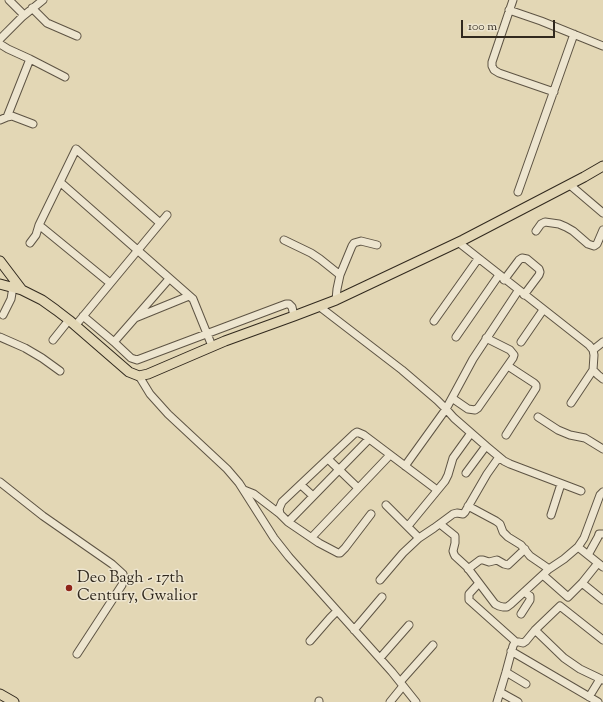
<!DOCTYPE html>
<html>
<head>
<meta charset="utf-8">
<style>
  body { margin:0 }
  #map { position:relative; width:603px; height:702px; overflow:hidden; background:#e3d7b5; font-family:"Sorts Mill Goudy",serif }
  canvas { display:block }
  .scale { position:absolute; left:461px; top:20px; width:94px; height:18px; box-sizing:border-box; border:2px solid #31291e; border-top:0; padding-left:5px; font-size:12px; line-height:14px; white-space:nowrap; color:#31291e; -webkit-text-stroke:3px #ede5cf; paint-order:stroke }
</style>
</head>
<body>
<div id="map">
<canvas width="603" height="702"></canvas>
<div class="scale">100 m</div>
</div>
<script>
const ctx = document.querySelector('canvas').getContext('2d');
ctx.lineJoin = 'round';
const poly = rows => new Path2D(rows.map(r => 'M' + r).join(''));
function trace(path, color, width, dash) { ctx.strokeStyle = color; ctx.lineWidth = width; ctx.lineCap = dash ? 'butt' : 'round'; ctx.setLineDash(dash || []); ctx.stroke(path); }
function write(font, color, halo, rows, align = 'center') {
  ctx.font = font + ' "Sorts Mill Goudy",serif'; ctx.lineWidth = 3; ctx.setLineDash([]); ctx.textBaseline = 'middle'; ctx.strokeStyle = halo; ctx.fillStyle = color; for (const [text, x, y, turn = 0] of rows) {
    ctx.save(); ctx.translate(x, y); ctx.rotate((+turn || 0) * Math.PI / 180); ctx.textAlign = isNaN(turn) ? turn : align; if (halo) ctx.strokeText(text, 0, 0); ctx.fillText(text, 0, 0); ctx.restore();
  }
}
const minor = poly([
  [9,0,24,15],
  [513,0,492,62,492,66,494,70,499,73,554,92],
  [32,8,47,23,77,36],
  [509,10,541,21,603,46],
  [0,39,22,17,43,0],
  [0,44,8,49,30,59,65,77],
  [7,117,30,59],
  [0,120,7,117,12,116,33,124],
  [60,182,76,149,160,223],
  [570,185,603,213],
  [518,192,574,34],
  [536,231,541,224,545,222,559,224,566,227,573,231,588,244,594,246,597,244,603,230],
  [284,240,311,253,320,259,340,275],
  [458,242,589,345,593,350,594,355,593,370,598,375,603,379],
  [30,243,36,235,39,225],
  [169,279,135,318,189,296],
  [504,280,519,260,522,258,527,259,539,269,540,272,539,275,524,295],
  [110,283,39,225,60,182,193,299,212,346],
  [336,300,337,289,340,275,352,246,354,243,361,241,377,245],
  [320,307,402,370,437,400,446,409,473,359,518,291],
  [3,315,11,299,13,287],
  [83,316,114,342],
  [135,318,114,342,131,358,137,360,286,304,289,304,292,307,294,316],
  [434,321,478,259],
  [75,326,167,215],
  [0,337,25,348,42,358,60,371],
  [456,337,499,275],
  [53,340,69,320],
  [521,342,543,310],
  [593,350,603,342],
  [139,376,150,394,168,414,227,469,239,483,274,538,289,557,392,672,416,702],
  [452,398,468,409,475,410,478,408,513,358,514,355,510,350,486,338],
  [571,403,593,370],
  [538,417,558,430,570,435,585,438,603,449],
  [506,435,536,388,536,385,534,383,508,366],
  [486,446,504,461,510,464,581,491],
  [328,459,358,488],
  [405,466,446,409,454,418,486,446,466,473],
  [0,482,43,516,112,564,123,574,124,579,122,585,77,654],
  [301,485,313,496],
  [244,490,254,494,280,514],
  [386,505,419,538],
  [371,514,345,548,340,553,338,553,319,543,288,522,280,514,279,509,282,502,354,434,357,432,364,435,437,490],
  [551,515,561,484],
  [288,522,369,439],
  [440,524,455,536,455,543,453,551,454,554,455,556,467,567,495,604,499,606,503,607,507,607,511,604,549,569,530,556,521,545,508,537,503,532,500,524,496,521,468,506],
  [408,526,445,481,448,475,453,458,471,433],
  [312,537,390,455],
  [578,547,603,567],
  [588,555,598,537,599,534,603,534],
  [468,569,480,560,483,560,489,562,497,560,504,564,508,565,525,549],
  [549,569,564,559,578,547,584,538,600,495,603,492],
  [543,575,568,597,582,583,598,563],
  [380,580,403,553,419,538,434,528,453,514,457,513,463,514,465,512,487,474,499,457],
  [479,583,469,594,469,600,516,642],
  [582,583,603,600],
  [521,614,530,600,530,596,524,592],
  [354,630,382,597],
  [535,630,564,658,580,669,603,680],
  [310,641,330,618,337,611],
  [511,651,598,702],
  [380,658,409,625],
  [506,672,526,684],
  [400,682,433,645],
  [500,692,518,702],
  [589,697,600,679],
  [319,702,319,701],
  [390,702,403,686],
  [497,702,506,672,513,646,514,644,516,642,519,642,523,643,526,641,535,630,560,606,603,640]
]);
const major = poly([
  [0,261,22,290],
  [0,284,22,290,42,300,56,310,69,320,129,372,139,376,148,374,225,341,294,316,336,300,463,240,584,177,603,166],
  [0,694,14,702]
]);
trace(minor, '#5e5444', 9);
trace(major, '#31291e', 11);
trace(minor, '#ede5cf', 7);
trace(major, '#e3d7b5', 9);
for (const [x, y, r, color] of [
  [69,588,4,"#8f2418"]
]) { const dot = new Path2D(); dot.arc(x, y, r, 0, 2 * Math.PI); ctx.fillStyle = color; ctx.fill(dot); trace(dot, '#ede5cf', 1.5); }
write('16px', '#31291e', '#ede5cf', [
  ["Deo Bagh - 17th",77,579],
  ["Century, Gwalior",77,597]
], 'left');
</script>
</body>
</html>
